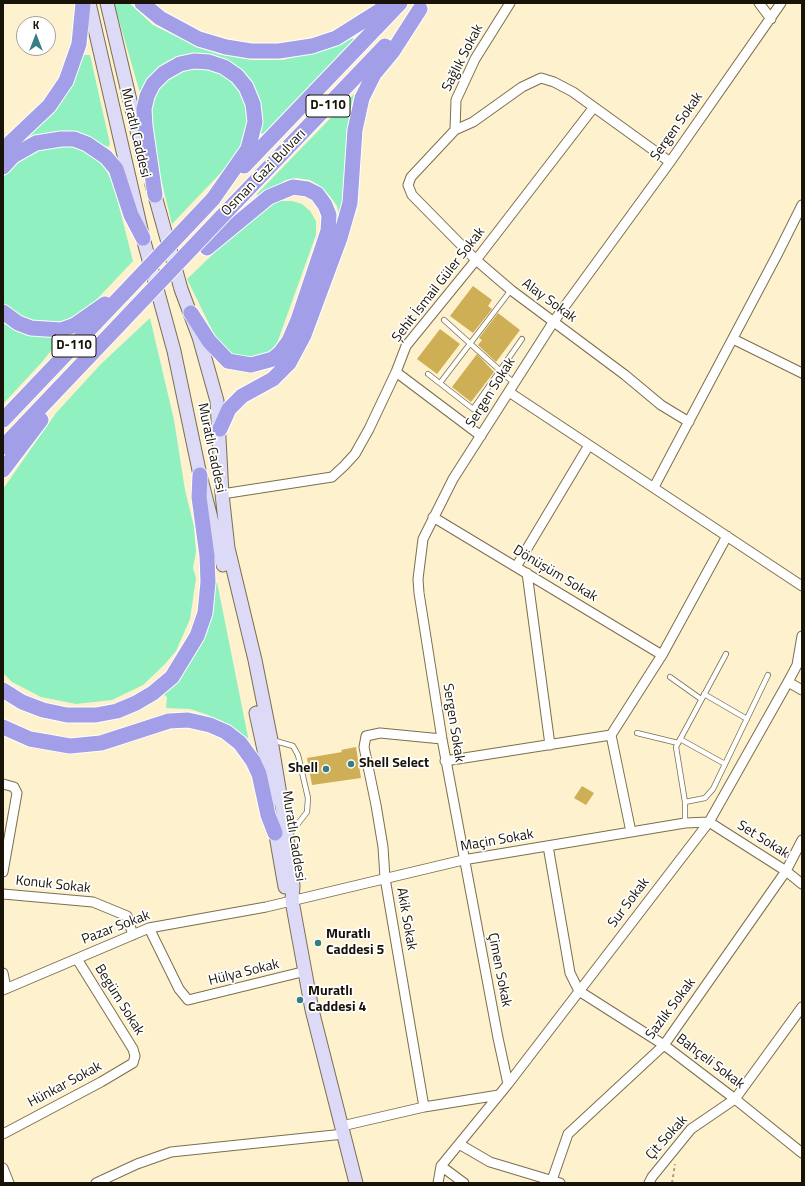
<!DOCTYPE html>
<html>
<head>
<meta charset="utf-8">
<style>
  body { margin:0 }
  #map { position:relative; width:805px; height:1186px; overflow:hidden; background:#fef1cd; font-family:"Titillium Web",sans-serif }
  canvas { display:block }
  .frame { position:absolute; inset:0; border:4px solid #181306; pointer-events:none }
  .north { position:absolute; left:16px; top:16px; width:40px; height:40px; box-sizing:border-box; background:#fff; border:1px solid #a3a19b; border-radius:50%; rotate:0deg; font-size:11px; font-weight:700; line-height:16px; text-align:center; color:#181306 }
  .north::after { content:''; display:block; margin:auto; width:14px; height:18px; background:#367e84; clip-path:polygon(50% 0,100% 100%,50% 72%,0 100%) }
</style>
</head>
<body>
<div id="map">
<canvas width="805" height="1186"></canvas>
<div class="frame"></div>
<div class="north">K</div>
</div>
<script>
const ctx = document.querySelector('canvas').getContext('2d');
ctx.lineJoin = 'round';
function fill(path, color) { ctx.fillStyle = color; ctx.fill(path, 'evenodd'); }
const poly = rows => new Path2D(rows.map(r => 'M' + r).join(''));
function trace(path, color, width, dash) { ctx.strokeStyle = color; ctx.lineWidth = width; ctx.lineCap = dash ? 'butt' : 'round'; ctx.setLineDash(dash || []); ctx.stroke(path); }
function write(font, color, halo, rows, align = 'center') {
  ctx.font = font + ' "Titillium Web",sans-serif'; ctx.lineWidth = 3.5; ctx.setLineDash([]); ctx.textBaseline = 'middle'; ctx.strokeStyle = halo; ctx.fillStyle = color; for (const [text, x, y, turn = 0] of rows) {
    ctx.save(); ctx.translate(x, y); ctx.rotate((+turn || 0) * Math.PI / 180); ctx.textAlign = isNaN(turn) ? turn : align; if (halo) ctx.strokeText(text, 0, 0); ctx.fillText(text, 0, 0); ctx.restore();
  }
}
fill(poly([
  [114,3,129,3,153,25,196,46,218,54,252,60,283,60,326,49,352,38,354,40,263,134,260,133,252,87,186,56,173,59,155,71,140,93],
  [82,55,90,55,110,144,108,147,94,141,12,152],
  [201,67,218,72,234,81,243,94,249,120,242,147,233,160,172,224,152,143,150,101,158,86,170,74,185,69],
  [354,94,350,111,341,223,337,206,329,195,320,186,310,180,297,178,286,180,258,196,257,194],
  [67,146,86,150,104,166,113,183,133,261,83,314,58,324,39,323,22,318,7,307,3,302,3,178,15,163,32,151,49,147],
  [277,201,292,201,302,204,310,211,316,221,316,235,277,343,271,350,259,357,235,358,216,338,187,279,229,239],
  [150,318,174,420,185,490,194,527,196,552,193,568,196,578,190,619,176,651,164,665,143,685,112,700,76,704,41,697,12,682,3,673,3,489,56,413,101,364],
  [3,323,23,333,37,336,62,337,42,362,3,404],
  [217,582,248,737,246,741,230,728,208,715,190,709,166,708,167,697,162,693,186,668,211,584]
]), '#90f0bf');
fill(poly([
  [473,286,492,300,488,306,492,309,473,333,450,316],
  [498,313,520,330,496,362,478,345,482,340,479,338],
  [440,329,460,344,437,374,417,359],
  [477,354,494,372,471,402,452,387],
  [356,747,361,778,312,785,307,758,342,752,341,750],
  [582,786,594,793,586,805,574,798]
]), '#ceaf55');
const service = poly([
  [444,320,515,384],
  [428,374,473,409,522,339],
  [440,383,511,290],
  [670,677,701,699],
  [704,694,747,719],
  [637,733,678,743],
  [680,739,725,764],
  [272,740,293,746,298,755,308,798,307,812,290,834],
  [685,802,705,798,713,789,768,675],
  [685,823,685,802,676,747,726,654]
]);
const minor = poly([
  [510,3,475,59,456,100,455,130,411,177,408,185,412,195,476,260,511,290,625,375,661,405,689,422],
  [759,3,771,19],
  [455,130,473,122,522,87,541,78,554,82,573,92,670,162],
  [733,339,802,373],
  [396,372,481,436],
  [509,392,802,586],
  [654,487,777,255,802,205],
  [222,494,332,477,344,466,355,454,369,429,396,372,406,346,476,260,594,107],
  [433,517,662,655],
  [516,567,589,445],
  [527,573,550,745],
  [788,682,802,690],
  [611,735,631,832],
  [445,761,611,735,662,655,727,536],
  [3,784,14,787,17,793,3,872],
  [548,846,570,973,579,991,664,1045,735,1099,802,1153],
  [3,894,93,902,127,916,133,935],
  [149,928,179,989,188,1000,306,971],
  [3,973,6,988],
  [3,990,149,928,266,907,463,860,685,823,709,822,786,871,802,884],
  [508,1084,498,1038,442,739,419,593,418,579,423,539,453,479,554,321,670,162,781,3],
  [424,1107,385,878,383,847,376,805,364,747,366,736,380,733,442,739],
  [342,1126,424,1107,499,1095],
  [3,1134,101,1082,133,1063,135,1056,133,1049,77,959],
  [459,1144,490,1162,560,1183],
  [441,1166,464,1183],
  [3,1168,9,1183],
  [96,1183,137,1164,171,1152,344,1134],
  [438,1183,441,1166,508,1084,709,822,788,682,797,665,802,636],
  [551,1183,568,1134,664,1045,786,871,802,840],
  [649,1183,652,1177,691,1129,735,1099,802,1007]
]);
const secondary = poly([
  [89,3,143,238,174,351,200,475,223,565],
  [107,3,144,160],
  [152,185,181,289,199,337,217,401,222,494,228,548,255,660,271,740,287,837,293,886,292,901,312,1010,356,1183],
  [256,713,266,759,271,800],
  [274,824,285,887]
]);
const trunk = poly([
  [142,3,160,18,199,39,226,47,251,51,279,51,312,46,336,38,379,11,388,3],
  [3,153,10,143,49,106,66,81,79,44,83,3],
  [244,166,400,3],
  [3,167,13,156,36,143,61,139,74,139,87,144,106,157,116,169,131,215,143,238],
  [155,195,145,126,144,109,147,96,153,84,164,73,180,64,194,61,209,62,224,67,237,76,246,87,253,104,255,122,248,149,213,199],
  [229,209,385,46],
  [3,312,18,323,31,328,61,330,75,325,105,304],
  [191,313,209,341,228,361,251,365,273,359,280,353,289,341,298,320,328,231,329,215,325,205,317,194,307,189,293,187,269,197,207,248],
  [3,420,144,272],
  [220,429,229,409,242,396,273,379,289,363,304,335,340,238,350,203,355,130,362,98,374,74,393,51,420,9],
  [3,447,119,325],
  [3,470,41,420],
  [3,690,22,702,43,710,67,715,96,715,117,711,136,703,153,693,172,677,197,636,205,613,208,582,207,556,199,497,200,475],
  [3,727,30,739,70,746,101,743,169,721,188,720,210,725,226,732,240,743,253,761,259,774,268,815,275,833]
]);
trace(service, '#7b6f4f', 6);
trace(minor, '#7b6f4f', 11);
trace(secondary, '#7b6f4f', 15);
trace(trunk, '#fff', 17);
trace(poly([
  [672,1183,675,1164]
]), '#aba185', 2, [3, 3]);
trace(service, '#fff', 4.5);
trace(minor, '#fff', 9);
trace(secondary, '#dcdaf7', 13);
trace(trunk, '#a29ee8', 15);
const trunkBridge = poly([
  [144,272,213,199],
  [119,325,229,209]
]);
trace(trunkBridge, '#fff', 17, []);
trace(trunkBridge, '#a29ee8', 15);
for (const [x, y, r, color] of [
  [351,764,4,"#367e84"],
  [326,769,4,"#367e84"],
  [318,943,4,"#367e84"],
  [300,1000,4,"#367e84"]
]) { const dot = new Path2D(); dot.arc(x, y, r, 0, 2 * Math.PI); ctx.fillStyle = color; ctx.fill(dot); trace(dot, '#fff', 1.5); }
for (const [x, y, w] of [
  [328,106,44],
  [74,346,44]
]) { const box = new Path2D(); box.roundRect(x - w / 2, y - 11, w, 22, 3); ctx.fillStyle = '#fff'; ctx.fill(box); trace(box, '#181306', 1); }
write('bold 13px', '#181306', null, [
  ["D-110",328,106],
  ["D-110",74,346]
]);
write('14px', '#181306', '#fff', [
  ["Sağlık Sokak",463,58,-63],
  ["Sergen Sokak",677,127,-55],
  ["Muratlı Caddesi",135,133,77],
  ["Osman Gazi Bulvarı",264,173,-46],
  ["Şehit İsmail Güler Sokak",439,285,-52],
  ["Alay Sokak",549,301,36],
  ["Sergen Sokak",491,393,-58],
  ["Muratlı Caddesi",211,448,78],
  ["Dönüşüm Sokak",555,574,31],
  ["Sergen Sokak",453,723,81],
  ["Muratlı Caddesi",293,836,81],
  ["Set Sokak",763,840,32],
  ["Maçin Sokak",497,841,-10],
  ["Konuk Sokak",53,885,6],
  ["Sur Sokak",629,903,-53],
  ["Akik Sokak",406,919,80],
  ["Pazar Sokak",116,928,-21],
  ["Çimen Sokak",499,970,79],
  ["Hülya Sokak",244,973,-14],
  ["Begüm Sokak",119,1000,58],
  ["Sazlık Sokak",671,1009,-53],
  ["Bahçeli Sokak",710,1062,37],
  ["Hünkar Sokak",65,1085,-28],
  ["Çit Sokak",667,1138,-48]
]);
write('bold 14px', '#181306', '#fff', [
  ["Shell Select",359,764],
  ["Shell",318,769,"right"],
  ["Muratlı",326,935],
  ["Caddesi 5",326,951],
  ["Muratlı",308,992],
  ["Caddesi 4",308,1008]
], 'left');
</script>
</body>
</html>
